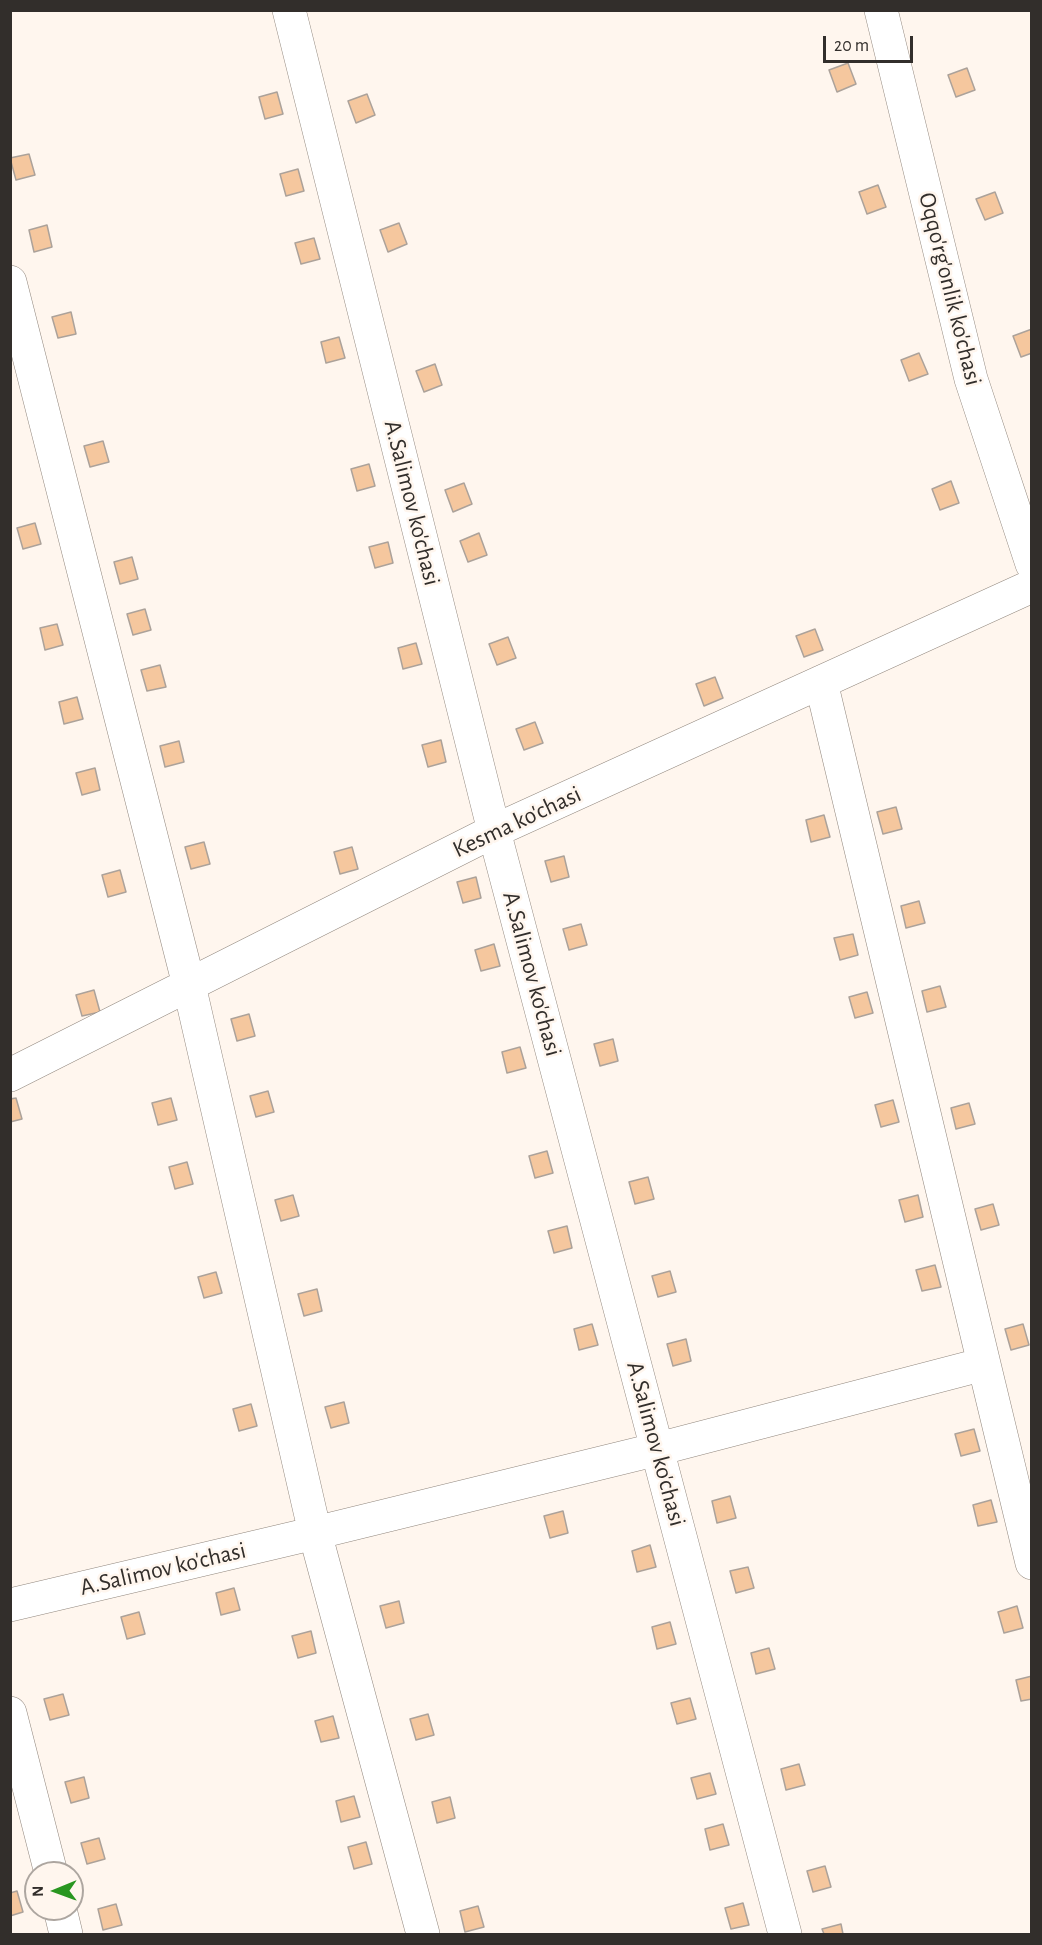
<!DOCTYPE html>
<html>
<head>
<meta charset="utf-8">
<style>
  body { margin:0 }
  #map { position:relative; width:1042px; height:1945px; overflow:hidden; background:#fff6ee; font-family:"Alegreya Sans",sans-serif }
  canvas { display:block }
  .frame { position:absolute; inset:0; border:12px solid #322e2b; pointer-events:none }
  .north { position:absolute; left:24px; top:1861px; width:60px; height:60px; box-sizing:border-box; background:#fff6ee; border:2px solid #ada6a0; border-radius:50%; rotate:269deg; font-size:16px; font-weight:700; line-height:24px; text-align:center; color:#322e2b }
  .north::after { content:''; display:block; margin:auto; width:21px; height:27px; background:#299620; clip-path:polygon(50% 0,100% 100%,50% 72%,0 100%) }
  .scale { position:absolute; left:823px; top:36px; width:90px; height:27px; box-sizing:border-box; border:3px solid #322e2b; border-top:0; padding-left:8px; font-size:18px; line-height:21px; white-space:nowrap; color:#322e2b; -webkit-text-stroke:4px #fff6ee; paint-order:stroke }
</style>
</head>
<body>
<div id="map">
<canvas width="1042" height="1945"></canvas>
<div class="frame"></div>
<div class="north">N</div>
<div class="scale">20 m</div>
</div>
<script>
const ctx = document.querySelector('canvas').getContext('2d');
ctx.lineJoin = 'round';
function fill(path, color) { ctx.fillStyle = color; ctx.fill(path, 'evenodd'); }
const poly = rows => new Path2D(rows.map(r => 'M' + r).join(''));
function trace(path, color, width, dash) { ctx.strokeStyle = color; ctx.lineWidth = width; ctx.lineCap = dash ? 'butt' : 'round'; ctx.setLineDash(dash || []); ctx.stroke(path); }
function write(font, color, halo, rows, align = 'center') {
  ctx.font = font + ' "Alegreya Sans",sans-serif'; ctx.lineWidth = 5; ctx.setLineDash([]); ctx.textBaseline = 'middle'; ctx.strokeStyle = halo; ctx.fillStyle = color; for (const [text, x, y, turn = 0] of rows) {
    ctx.save(); ctx.translate(x, y); ctx.rotate((+turn || 0) * Math.PI / 180); ctx.textAlign = isNaN(turn) ? turn : align; if (halo) ctx.strokeText(text, 0, 0); ctx.fillText(text, 0, 0); ctx.restore();
  }
}
const building = poly([
  [848,63,856,84,837,92,829,70,848,63],
  [967,68,975,90,956,97,948,75,967,68],
  [277,92,283,114,265,119,259,97,277,92],
  [367,94,375,115,356,123,348,101,367,94],
  [29,154,35,175,16,180,10,158,29,154],
  [298,169,304,191,286,196,280,174,298,169],
  [878,185,886,207,867,214,859,192,878,185],
  [995,192,1003,213,985,220,976,199,995,192],
  [399,223,407,244,388,252,380,230,399,223],
  [47,225,52,247,34,252,29,230,47,225],
  [314,238,320,259,301,264,295,243,314,238],
  [71,312,76,334,58,338,52,317,71,312],
  [1032,329,1032,353,1021,357,1013,336,1032,329],
  [339,337,345,358,326,363,321,342,339,337],
  [919,353,928,374,909,381,901,360,919,353],
  [435,364,442,385,424,392,416,371,435,364],
  [103,441,109,462,90,467,84,446,103,441],
  [369,464,375,486,357,491,351,469,369,464],
  [951,481,959,503,940,510,932,489,951,481],
  [464,483,472,504,453,512,445,490,464,483],
  [35,523,41,544,23,549,17,528,35,523],
  [479,533,487,555,468,562,460,541,479,533],
  [388,542,393,563,375,568,369,547,388,542],
  [132,557,138,579,120,584,114,562,132,557],
  [145,609,151,630,133,635,127,614,145,609],
  [57,624,63,645,45,650,40,628,57,624],
  [815,629,823,650,804,657,796,636,815,629],
  [508,637,516,658,497,665,489,644,508,637],
  [416,643,422,664,403,669,398,648,416,643],
  [160,665,166,687,147,691,141,670,160,665],
  [715,677,723,698,704,706,696,684,715,677],
  [77,697,83,719,64,724,59,702,77,697],
  [535,722,543,743,524,750,516,729,535,722],
  [441,740,446,762,428,767,422,745,441,740],
  [179,741,184,762,165,767,160,746,179,741],
  [95,768,100,790,82,795,76,773,95,768],
  [896,807,902,829,883,834,877,812,896,807],
  [824,815,830,837,811,842,806,820,824,815],
  [204,842,210,864,191,869,185,847,204,842],
  [352,847,358,869,340,874,334,852,352,847],
  [564,856,569,877,551,882,545,861,564,856],
  [120,870,126,892,108,897,102,875,120,870],
  [476,877,481,898,463,903,457,882,476,877],
  [919,901,925,923,906,928,901,906,919,901],
  [581,924,587,945,569,950,563,929,581,924],
  [853,934,858,955,840,960,834,938,853,934],
  [494,944,500,966,481,971,475,950,494,944],
  [940,986,946,1007,927,1012,922,991,940,986],
  [94,990,100,1012,82,1016,76,995,94,990],
  [867,992,873,1013,855,1018,849,997,867,992],
  [249,1014,255,1036,237,1041,231,1019,249,1014],
  [613,1039,618,1061,600,1066,594,1044,613,1039],
  [520,1047,526,1068,507,1073,502,1052,520,1047],
  [268,1091,274,1112,256,1117,250,1096,268,1091],
  [16,1098,22,1119,10,1122,10,1099,16,1098],
  [171,1098,177,1120,158,1125,152,1103,171,1098],
  [893,1100,899,1122,881,1127,875,1105,893,1100],
  [969,1103,975,1124,956,1129,951,1108,969,1103],
  [547,1151,553,1173,535,1178,529,1156,547,1151],
  [187,1162,193,1184,175,1189,169,1167,187,1162],
  [648,1177,654,1199,635,1204,629,1182,648,1177],
  [293,1195,299,1216,281,1221,275,1200,293,1195],
  [918,1195,923,1217,905,1222,899,1200,918,1195],
  [993,1204,999,1225,981,1230,975,1209,993,1204],
  [567,1226,572,1248,554,1253,548,1231,567,1226],
  [935,1265,941,1287,922,1291,916,1270,935,1265],
  [670,1271,676,1292,658,1297,652,1276,670,1271],
  [216,1272,222,1293,204,1298,198,1277,216,1272],
  [317,1289,322,1311,304,1316,298,1294,317,1289],
  [592,1324,598,1345,579,1350,574,1329,592,1324],
  [1023,1324,1029,1345,1011,1350,1005,1329,1023,1324],
  [686,1339,691,1361,673,1366,667,1344,686,1339],
  [344,1402,349,1423,331,1428,325,1407,344,1402],
  [251,1404,257,1426,239,1431,233,1409,251,1404],
  [974,1429,980,1451,961,1456,955,1434,974,1429],
  [730,1496,736,1518,717,1523,712,1501,730,1496],
  [991,1500,997,1522,978,1526,973,1505,991,1500],
  [563,1511,568,1533,550,1538,544,1516,563,1511],
  [650,1545,656,1567,637,1572,632,1551,650,1545],
  [748,1567,754,1588,736,1593,730,1571,748,1567],
  [234,1588,240,1610,221,1615,216,1593,234,1588],
  [399,1601,404,1623,386,1628,380,1606,399,1601],
  [1017,1606,1023,1628,1004,1633,998,1612,1017,1606],
  [139,1612,145,1634,127,1639,121,1617,139,1612],
  [670,1622,676,1644,657,1649,652,1627,670,1622],
  [311,1631,316,1653,298,1658,292,1636,311,1631],
  [769,1648,775,1669,756,1674,751,1653,769,1648],
  [1032,1676,1032,1699,1021,1701,1016,1680,1032,1676],
  [63,1694,69,1715,50,1720,44,1699,63,1694],
  [690,1698,696,1719,677,1724,671,1703,690,1698],
  [428,1714,434,1735,416,1740,410,1719,428,1714],
  [333,1716,339,1738,321,1742,315,1721,333,1716],
  [799,1764,805,1785,786,1790,781,1769,799,1764],
  [710,1773,716,1794,697,1799,691,1778,710,1773],
  [84,1777,89,1798,71,1803,65,1782,84,1777],
  [354,1796,360,1817,341,1822,336,1801,354,1796],
  [450,1797,455,1818,437,1823,432,1802,450,1797],
  [723,1824,729,1845,710,1850,705,1829,723,1824],
  [99,1838,105,1859,87,1864,81,1843,99,1838],
  [366,1842,372,1864,354,1869,348,1847,366,1842],
  [825,1866,831,1887,813,1892,807,1871,825,1866],
  [17,1891,23,1912,10,1916,10,1893,17,1891],
  [743,1903,749,1925,731,1929,725,1908,743,1903],
  [116,1904,122,1925,103,1930,98,1909,116,1904],
  [478,1906,484,1927,465,1932,460,1911,478,1906],
  [841,1924,843,1934,824,1934,822,1929,841,1924]
]);
fill(building, '#f5c79e');
trace(building, '#aca29a', 1.5);
const street = poly([
  [289,10,494,831,785,1934],
  [10,282,189,985,315,1533,10,1605],
  [821,682,984,1364],
  [10,1075,494,831,1032,586],
  [10,1713,51,1873],
  [60,1909,66,1934],
  [423,1934,315,1533,658,1449,984,1364,1032,1563]
]);
const secondary = poly([
  [881,10,971,379,1032,564]
]);
trace(street, '#92887f', 34);
trace(secondary, '#92887f', 34);
trace(street, '#fff', 33);
trace(secondary, '#fff', 33);
write('24px', '#322e2b', '#fff6ee', [
  ["Oqqo'rg'onlik ko'chasi",950,289,76],
  ["A.Salimov ko'chasi",412,503,76],
  ["Kesma ko'chasi",517,822,-25],
  ["A.Salimov ko'chasi",532,974,75],
  ["A.Salimov ko'chasi",656,1444,75],
  ["A.Salimov ko'chasi",163,1569,-13]
]);
</script>
</body>
</html>
